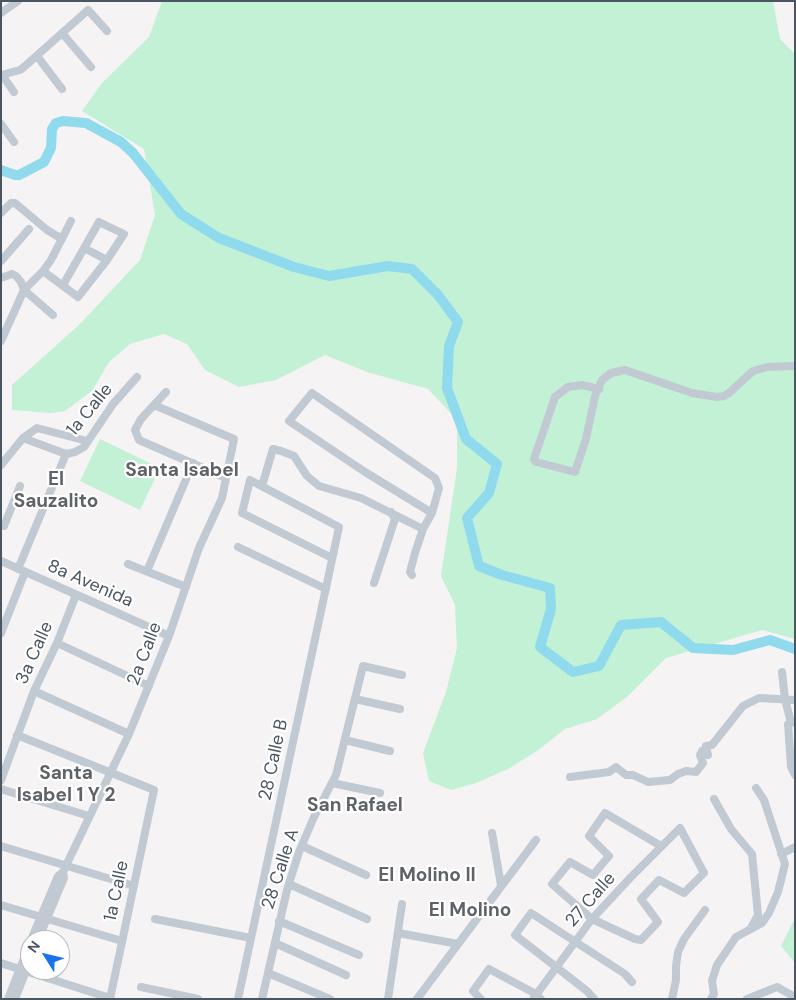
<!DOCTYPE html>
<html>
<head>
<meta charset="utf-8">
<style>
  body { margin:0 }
  #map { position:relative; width:796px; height:1000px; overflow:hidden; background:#f5f3f3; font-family:"DM Sans",sans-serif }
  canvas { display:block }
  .frame { position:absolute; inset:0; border:2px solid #4a5661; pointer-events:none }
  .north { position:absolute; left:20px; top:930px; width:50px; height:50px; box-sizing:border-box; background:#fff; border:1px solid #b7bbc0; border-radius:50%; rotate:306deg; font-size:14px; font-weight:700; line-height:20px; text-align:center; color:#4a5661 }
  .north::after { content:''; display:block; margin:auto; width:18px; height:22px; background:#1a73e8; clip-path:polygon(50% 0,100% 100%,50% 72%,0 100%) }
</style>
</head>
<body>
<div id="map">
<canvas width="796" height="1000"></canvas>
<div class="frame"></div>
<div class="north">N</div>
</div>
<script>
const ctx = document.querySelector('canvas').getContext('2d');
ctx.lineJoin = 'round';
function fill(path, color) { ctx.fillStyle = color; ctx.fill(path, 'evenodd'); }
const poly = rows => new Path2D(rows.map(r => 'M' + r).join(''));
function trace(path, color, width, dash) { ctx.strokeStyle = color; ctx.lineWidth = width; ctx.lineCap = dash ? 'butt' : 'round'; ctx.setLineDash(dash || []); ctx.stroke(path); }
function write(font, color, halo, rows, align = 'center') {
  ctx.font = font + ' "DM Sans",sans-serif'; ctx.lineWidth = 4.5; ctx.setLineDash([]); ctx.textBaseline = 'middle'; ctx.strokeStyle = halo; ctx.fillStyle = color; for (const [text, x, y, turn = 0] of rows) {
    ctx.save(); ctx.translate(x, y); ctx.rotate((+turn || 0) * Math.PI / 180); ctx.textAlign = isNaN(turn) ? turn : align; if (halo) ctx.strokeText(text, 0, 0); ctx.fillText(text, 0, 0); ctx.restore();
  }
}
fill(poly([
  [162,1,773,1,780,39,795,54,795,639,762,630,666,658,628,696,597,719,565,729,537,751,508,769,476,783,451,790,429,781,423,753,446,692,457,648,455,605,441,576,457,468,457,420,428,389,367,372,325,355,276,380,239,387,205,370,187,344,164,334,130,344,109,362,92,391,65,411,50,413,12,410,12,385,80,324,140,260,155,215,144,149,82,111,102,83,149,37],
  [100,439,160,468,140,510,80,481],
  [795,918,795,963,781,946]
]), '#c3f1d5');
trace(poly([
  [1,170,15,175,19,175,44,162,51,148,52,129,56,123,63,121,86,123,121,142,133,153,181,214,219,238,294,267,329,276,388,266,412,269,438,295,458,322,449,346,447,388,466,439,497,464,489,493,467,518,479,566,502,575,550,588,551,609,540,647,573,672,599,666,621,625,661,622,693,648,733,650,770,640,795,649]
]), '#90daee', 10);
trace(poly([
  [1,13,18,1],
  [62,33,91,67],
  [37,56,62,89],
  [1,75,20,70,24,67,88,10,107,31],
  [2,75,14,92],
  [1,124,14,142],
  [1,213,11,203,15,203,47,230,62,239],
  [84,248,107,260],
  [1,261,29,229],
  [43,271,78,297,107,260,124,234,99,222,63,285],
  [1,278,12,274,16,276,21,282,24,290,53,315],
  [1,341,24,290,43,271,51,260,71,221],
  [599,389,582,385,568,387,555,397,534,459,536,462,575,472,586,439,595,396,602,380,611,373,625,370,692,393,717,397,724,396,729,393,753,371,767,367,795,366],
  [166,392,141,419,135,430,139,440,226,478],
  [23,438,66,454],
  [66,454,75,452,84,447,113,404,137,377],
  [1,465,23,438,37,428,87,441],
  [262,486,273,449,281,451,294,456,307,476,319,486,361,498,423,529],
  [1,526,4,526,20,486],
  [238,547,326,589],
  [1,561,169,636],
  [128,564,186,587],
  [18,569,66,454],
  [147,571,193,463],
  [412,575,410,572,415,553,423,529,432,513,439,488,435,478,312,393,289,421,365,472,432,513],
  [374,583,395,519,391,512],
  [1,633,25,572],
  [57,643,149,686],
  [782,672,785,699,791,723,788,724,791,767,795,775],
  [34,691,129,734],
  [355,699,400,709],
  [17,735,154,790,110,999],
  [345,740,390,751],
  [570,777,609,772,616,767,626,775,633,775,648,782,670,780,678,774,686,771,696,772,703,763,700,755,702,751,708,755,706,746,712,745,743,706,759,698,795,700],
  [1,780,34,691,57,643,76,595],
  [332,783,380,793],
  [1,789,89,816],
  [714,799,731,829,752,854,758,915,751,928],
  [492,833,501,885],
  [1,846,134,886],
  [302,846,366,875],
  [781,854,795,847],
  [289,884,367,919],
  [1,905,122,941],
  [155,919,251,938],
  [279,921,359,955],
  [398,933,458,944],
  [31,940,58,876,63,872,129,734,169,636,199,548,222,498,234,439,154,405],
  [38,940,64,878,63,872],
  [275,943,346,975],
  [1,963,110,998],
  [268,973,330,999],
  [141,987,198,999],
  [8,999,30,943],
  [15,999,30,961],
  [238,999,339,527,250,480,242,513,332,558],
  [262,999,287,890,299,852,314,817,336,775,363,666,402,675],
  [388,999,402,904],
  [417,999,536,840],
  [481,999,473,991,489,969,536,994,541,999],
  [533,999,592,919,631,877,680,828,704,873,684,893,659,880,641,899,658,922,641,940,635,939,592,919,552,884,570,862,593,875,609,856,589,836,605,813,661,846],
  [594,999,587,991,515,935,531,913,625,974,632,982],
  [672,999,676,980,676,966,678,952,684,939,705,910],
  [711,999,714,994,712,981,717,965,736,937,762,923,769,913,778,892,785,864,764,800,756,788],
  [747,999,777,987,795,997]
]), '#c1cad2', 8);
write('18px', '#4a5661', '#fff', [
  ["1a Calle",90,410,-51],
  ["8a Avenida",90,584,24],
  ["3a Calle",35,653,-66],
  ["2a Calle",145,654,-69],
  ["28 Calle B",274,760,-78],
  ["28 Calle A",281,869,-72],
  ["1a Calle",117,891,-78],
  ["27 Calle",591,900,-49]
]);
write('bold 19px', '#5f6368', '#fff', [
  ["Santa Isabel",182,471],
  ["El",56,480],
  ["Sauzalito",56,502],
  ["Santa",66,774],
  ["Isabel 1 Y 2",66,796],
  ["San Rafael",355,806],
  ["El Molino II",427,876],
  ["El Molino",470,911]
]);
</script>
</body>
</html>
